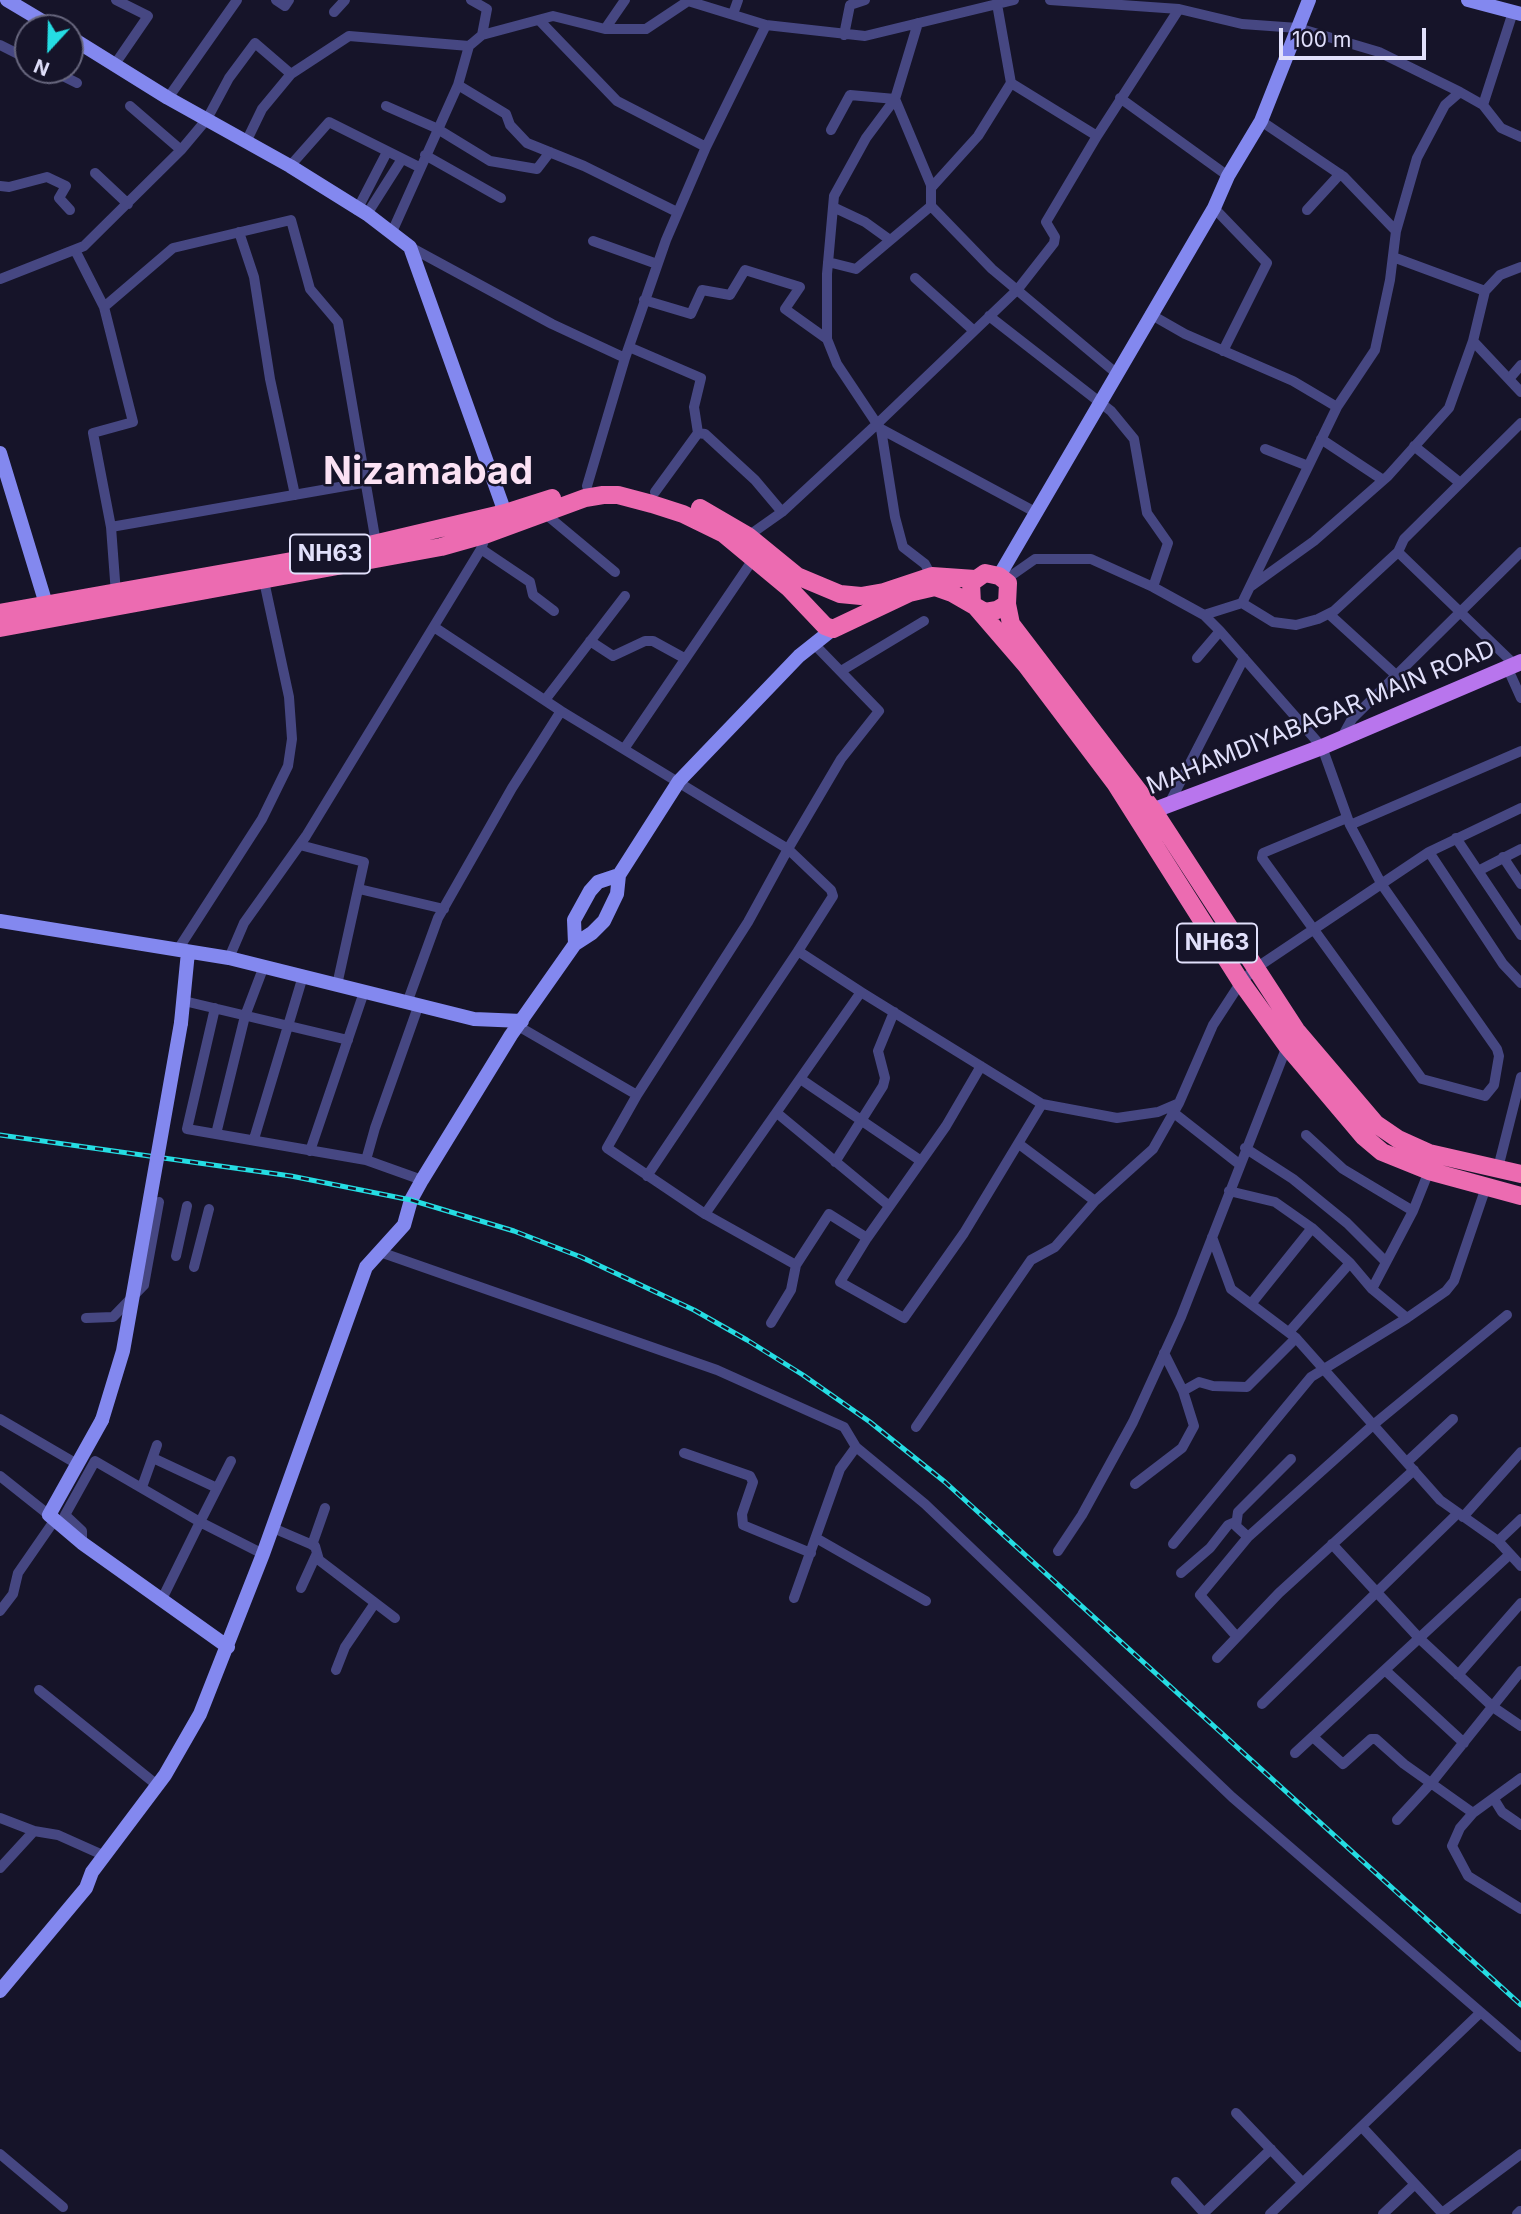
<!DOCTYPE html>
<html>
<head>
<meta charset="utf-8">
<style>
  body { margin:0 }
  #map { position:relative; width:1521px; height:2214px; overflow:hidden; background:#161429; font-family:Inter,sans-serif }
  canvas { display:block }
  .north { position:absolute; left:14px; top:14px; width:70px; height:70px; box-sizing:border-box; background:#161429; border:2px solid #67667d; border-radius:50%; rotate:202deg; font-size:19px; font-weight:700; line-height:28px; text-align:center; color:#e1e0fb }
  .north::after { content:''; display:block; margin:auto; width:24px; height:32px; background:#25dde3; clip-path:polygon(50% 0,100% 100%,50% 72%,0 100%) }
  .scale { position:absolute; left:1279px; top:28px; width:147px; height:32px; box-sizing:border-box; border:4px solid #e1e0fb; border-top:0; padding-left:9px; font-size:21px; line-height:24px; white-space:nowrap; color:#e1e0fb; -webkit-text-stroke:5px #161429; paint-order:stroke }
</style>
</head>
<body>
<div id="map">
<canvas width="1521" height="2214"></canvas>
<div class="north">N</div>
<div class="scale">100 m</div>
</div>
<script>
const ctx = document.querySelector('canvas').getContext('2d');
ctx.lineJoin = 'round';
const poly = rows => new Path2D(rows.map(r => 'M' + r).join(''));
function trace(path, color, width, dash) { ctx.strokeStyle = color; ctx.lineWidth = width; ctx.lineCap = dash ? 'butt' : 'round'; ctx.setLineDash(dash || []); ctx.stroke(path); }
function write(font, color, halo, rows, align = 'center') {
  ctx.font = font + ' Inter,sans-serif'; ctx.lineWidth = 5; ctx.setLineDash([]); ctx.textBaseline = 'middle'; ctx.strokeStyle = halo; ctx.fillStyle = color; for (const [text, x, y, turn = 0] of rows) {
    ctx.save(); ctx.translate(x, y); ctx.rotate((+turn || 0) * Math.PI / 180); ctx.textAlign = isNaN(turn) ? turn : align; if (halo) ctx.strokeText(text, 0, 0); ctx.fillText(text, 0, 0); ctx.restore();
  }
}
trace(poly([
  [276,0,285,6,289,0],
  [471,0,487,9,482,35],
  [625,0,605,29,646,29,688,1,766,25,865,36,1014,0],
  [1050,0,1179,9,1242,24,1298,28,1379,52,1460,92],
  [997,4,1011,83,1097,136,1179,9],
  [334,12,345,0],
  [733,14,738,0],
  [539,20,617,101,706,147],
  [918,23,895,99,931,185,931,206,992,269,1116,373],
  [844,35,850,5,865,0],
  [0,45,28,59],
  [115,64,148,16,116,0],
  [51,70,77,83],
  [458,85,506,114,510,125,527,143,584,166,677,212],
  [168,98,237,0],
  [1120,98,1228,176],
  [1483,105,1501,128,1521,137],
  [130,106,181,150],
  [386,106,436,128,490,161,537,169,550,152],
  [1261,121,1344,177,1396,231],
  [831,130,850,95,895,99,866,138,834,196,827,274,827,339,837,364,877,424,1018,289,1054,243,1055,237,1046,222,1097,136],
  [246,142,262,109,291,74,349,36,469,46],
  [425,155,501,198],
  [290,166,329,122,419,167],
  [95,173,128,204],
  [0,186,9,187,47,177,66,186,59,198,70,210],
  [931,188,978,136,1011,83],
  [833,207,865,222,890,240],
  [1214,208,1267,263,1223,351],
  [357,210,387,152],
  [1307,210,1340,174],
  [367,214,402,159],
  [239,232,254,277,270,379,295,495],
  [392,232,458,85,469,46,482,35,553,16,605,29],
  [593,241,657,264],
  [410,247,552,324,625,358],
  [75,250,104,307],
  [1393,257,1485,291],
  [828,262,856,269,931,206],
  [915,278,973,330],
  [0,279,84,246,181,150,207,119,229,78,255,43,291,74],
  [644,300,691,314,702,290,730,295,745,270,800,287,785,309,827,339],
  [1150,314,1185,334,1293,381,1337,407],
  [989,316,1111,411,1134,439,1147,513,1168,543,1153,587],
  [1473,341,1521,392],
  [629,347,701,378,694,407,698,433],
  [1509,379,1521,365],
  [881,429,1037,513],
  [1321,439,1383,480],
  [1414,446,1459,482],
  [1265,449,1308,466],
  [587,486,625,358,666,240,706,147,766,25],
  [655,492,698,433,705,434,755,480,782,512],
  [543,512,615,572],
  [111,527,368,482],
  [748,536,782,512,877,424,881,429,895,517,903,547,925,564,933,579],
  [481,549,530,582,533,595,554,611],
  [1398,552,1404,539,1521,423],
  [1005,580,1035,559,1091,559,1153,587,1204,615,1220,631,1322,747,1350,825,1382,885,1497,1049,1499,1056,1494,1085,1485,1096,1422,1079,1262,858,1263,853,1347,818],
  [1250,587,1314,541,1388,476,1449,408,1473,341,1485,291,1500,275,1521,267],
  [116,594,111,527,93,433,133,422,104,307,173,248,291,220,310,289,338,322,376,543],
  [1242,603,1337,407,1375,350,1390,280,1396,231,1417,158,1445,105,1460,92,1483,105,1513,12],
  [1329,614,1397,676],
  [1204,615,1242,603,1273,622,1296,625,1318,619,1334,611,1398,552,1514,664],
  [434,627,561,711,788,849,748,922,637,1095],
  [590,641,613,656,645,641,653,641,684,658],
  [1197,658,1220,631],
  [1507,667,1521,698],
  [841,671,924,621],
  [545,700,625,596],
  [1342,737,1352,719,1521,552],
  [624,749,754,558],
  [1169,804,1244,658],
  [1350,825,1521,751],
  [1456,838,1521,935],
  [300,845,364,862,337,985],
  [1429,852,1503,964,1521,983],
  [1503,857,1521,884],
  [1478,871,1521,849],
  [359,889,444,909],
  [177,951,262,819,288,766,292,739,289,697,264,581],
  [229,958,244,923,306,836,481,549,487,532],
  [184,1001,348,1040],
  [407,1003,438,918,512,788,561,711],
  [215,1008,187,1129,366,1160,422,1180],
  [518,1026,637,1095,607,1148,705,1214,861,992,798,951,833,896,831,890,788,849,841,759,879,711,814,644],
  [802,1080,921,1161],
  [1042,1104,1117,1118,1158,1112,1179,1103],
  [777,1113,888,1205],
  [1174,1113,1239,1164],
  [216,1134,245,1016,264,966],
  [1306,1135,1343,1169,1413,1211,1429,1171],
  [254,1139,303,976],
  [1019,1144,1095,1201,1153,1149,1179,1103,1213,1025,1241,982,1256,968,1429,852,1521,808],
  [1245,1148,1293,1179,1347,1223,1386,1262],
  [310,1151,364,992],
  [366,1160,375,1128,418,1007],
  [835,1162,883,1086,885,1078,878,1051,894,1012],
  [1498,1168,1521,1077],
  [647,1176,798,951],
  [1229,1191,1275,1202,1312,1228,1350,1263,1372,1289,1407,1318,1446,1291,1454,1281,1486,1187],
  [705,1214,796,1265,829,1214,867,1238,840,1282,904,1318,964,1233,1042,1104,861,992],
  [1212,1237,1231,1289,1296,1338,1440,1500,1498,1541,1521,1566],
  [867,1238,946,1126,981,1066],
  [380,1252,717,1370,844,1427,856,1447,925,1504,1232,1797,1521,2047],
  [176,1256,187,1206],
  [194,1267,209,1209],
  [1372,1289,1413,1211],
  [1251,1304,1312,1228],
  [86,1318,113,1317,144,1285,159,1202],
  [771,1323,791,1290,796,1265],
  [1289,1332,1350,1263],
  [1183,1391,1199,1382,1213,1386,1247,1387,1296,1338],
  [0,1419,77,1464],
  [916,1427,1031,1260,1055,1247,1095,1201],
  [684,1453,750,1476,753,1482,742,1514,743,1525,811,1553],
  [153,1458,217,1488],
  [1407,1462,1453,1419],
  [0,1476,49,1515],
  [1135,1484,1182,1448,1194,1426,1183,1391,1164,1353],
  [142,1487,157,1445],
  [1463,1517,1521,1452],
  [273,1528,315,1546,319,1560,395,1618],
  [1248,1537,1236,1526,1238,1512,1291,1459],
  [816,1538,926,1601],
  [1498,1541,1521,1519],
  [82,1543,82,1531,65,1515,95,1461,200,1522,231,1461],
  [1173,1544,1311,1377,1407,1318],
  [1332,1544,1420,1639,1493,1707,1521,1726],
  [312,1545,325,1508],
  [1058,1551,1082,1515,1133,1422,1181,1317,1287,1046],
  [1181,1573,1210,1548,1228,1525,1235,1522],
  [301,1588,317,1553],
  [794,1598,840,1469,856,1447],
  [162,1599,200,1522,263,1554],
  [0,1611,13,1594,18,1573,54,1521],
  [1237,1637,1200,1595,1248,1537,1373,1425,1507,1315],
  [1217,1658,1279,1593,1414,1470],
  [336,1670,345,1647,375,1603],
  [1386,1671,1464,1743],
  [1458,1675,1521,1603],
  [39,1690,157,1785],
  [1262,1704,1458,1513],
  [1313,1737,1343,1764,1371,1739,1376,1739,1404,1764,1473,1813],
  [1295,1753,1509,1555],
  [1521,1778,1473,1813,1460,1828,1452,1846,1468,1876,1521,1909],
  [1494,1799,1502,1812,1521,1825],
  [0,1818,34,1831,58,1835,105,1856],
  [1397,1820,1432,1782,1521,1671],
  [0,1868,34,1831],
  [1236,2113,1302,2182],
  [1362,2127,1442,2213,1521,2154],
  [0,2154,63,2207],
  [1176,2182,1205,2214],
  [1204,2213,1271,2149],
  [1270,2214,1480,2013],
  [1383,2214,1415,2184],
  [1517,2214,1520,2211]
]), '#464782', 10);
trace(poly([
  [7,0,54,28],
  [1468,0,1521,14],
  [70,37,168,98,290,166,367,214,410,247,508,521],
  [0,453,46,604],
  [999,576,1214,208,1228,176,1261,121,1309,0],
  [0,921,229,958,474,1019,522,1021],
  [575,944,574,920,590,891,598,882,619,875],
  [181,1023,188,952],
  [102,1420,49,1515,82,1543,228,1647],
  [0,1991,86,1888,92,1872,165,1775,200,1714,263,1554,366,1267,404,1225,411,1200,422,1180,511,1035,575,944,592,933,604,921,617,894,619,875,679,781,799,656,833,629]
]), '#8388ef', 14);
trace(poly([
  [1144,814,1322,747,1521,662]
]), '#b875ed', 16);
trace(poly([
  [700,508,748,536,797,576,840,594,861,596,884,592,932,576,975,579],
  [1007,604,1011,624,1153,810,1296,1030,1376,1124,1398,1139,1429,1153,1521,1174],
  [976,607,1026,665,1115,783,1241,982,1287,1046,1363,1136,1382,1152,1429,1171,1521,1196],
  [0,613,331,554,505,513,552,498],
  [0,628,441,547,487,534,585,498,603,495,618,495,652,504,683,514,724,534,789,588,825,626,833,629,909,593,935,587,952,593,985,612,997,610,1007,604,1008,583,999,576,985,573,971,583,972,604]
]), '#ec6bb1', 18);
const rail = poly([
  [0,1135,291,1176,411,1200,514,1231,581,1257,694,1310,747,1340,803,1375,870,1422,945,1482,1521,2005]
]);
trace(rail, '#25dde3', 5);
trace(rail, '#161429', 2.5, [8]);
trace(poly([
  [102,1420,123,1351,181,1023]
]), '#8388ef', 14);
for (const [x, y, w] of [
  [330,554,80],
  [1217,943,80]
]) { const box = new Path2D(); box.roundRect(x - w / 2, y - 19.5, w, 39, 5); ctx.fillStyle = '#161429'; ctx.fill(box); trace(box, '#e1e0fb', 2); }
write('bold 23px', '#e1e0fb', null, [
  ["NH63",330,554],
  ["NH63",1217,943]
]);
write('24px', '#e1e0fb', '#161429', [
  ["MAHAMDIYABAGAR MAIN ROAD",1321,718,-22]
]);
write('bold 38px', '#fbe2f4', '#161429', [
  ["Nizamabad",428,473]
]);
</script>
</body>
</html>
